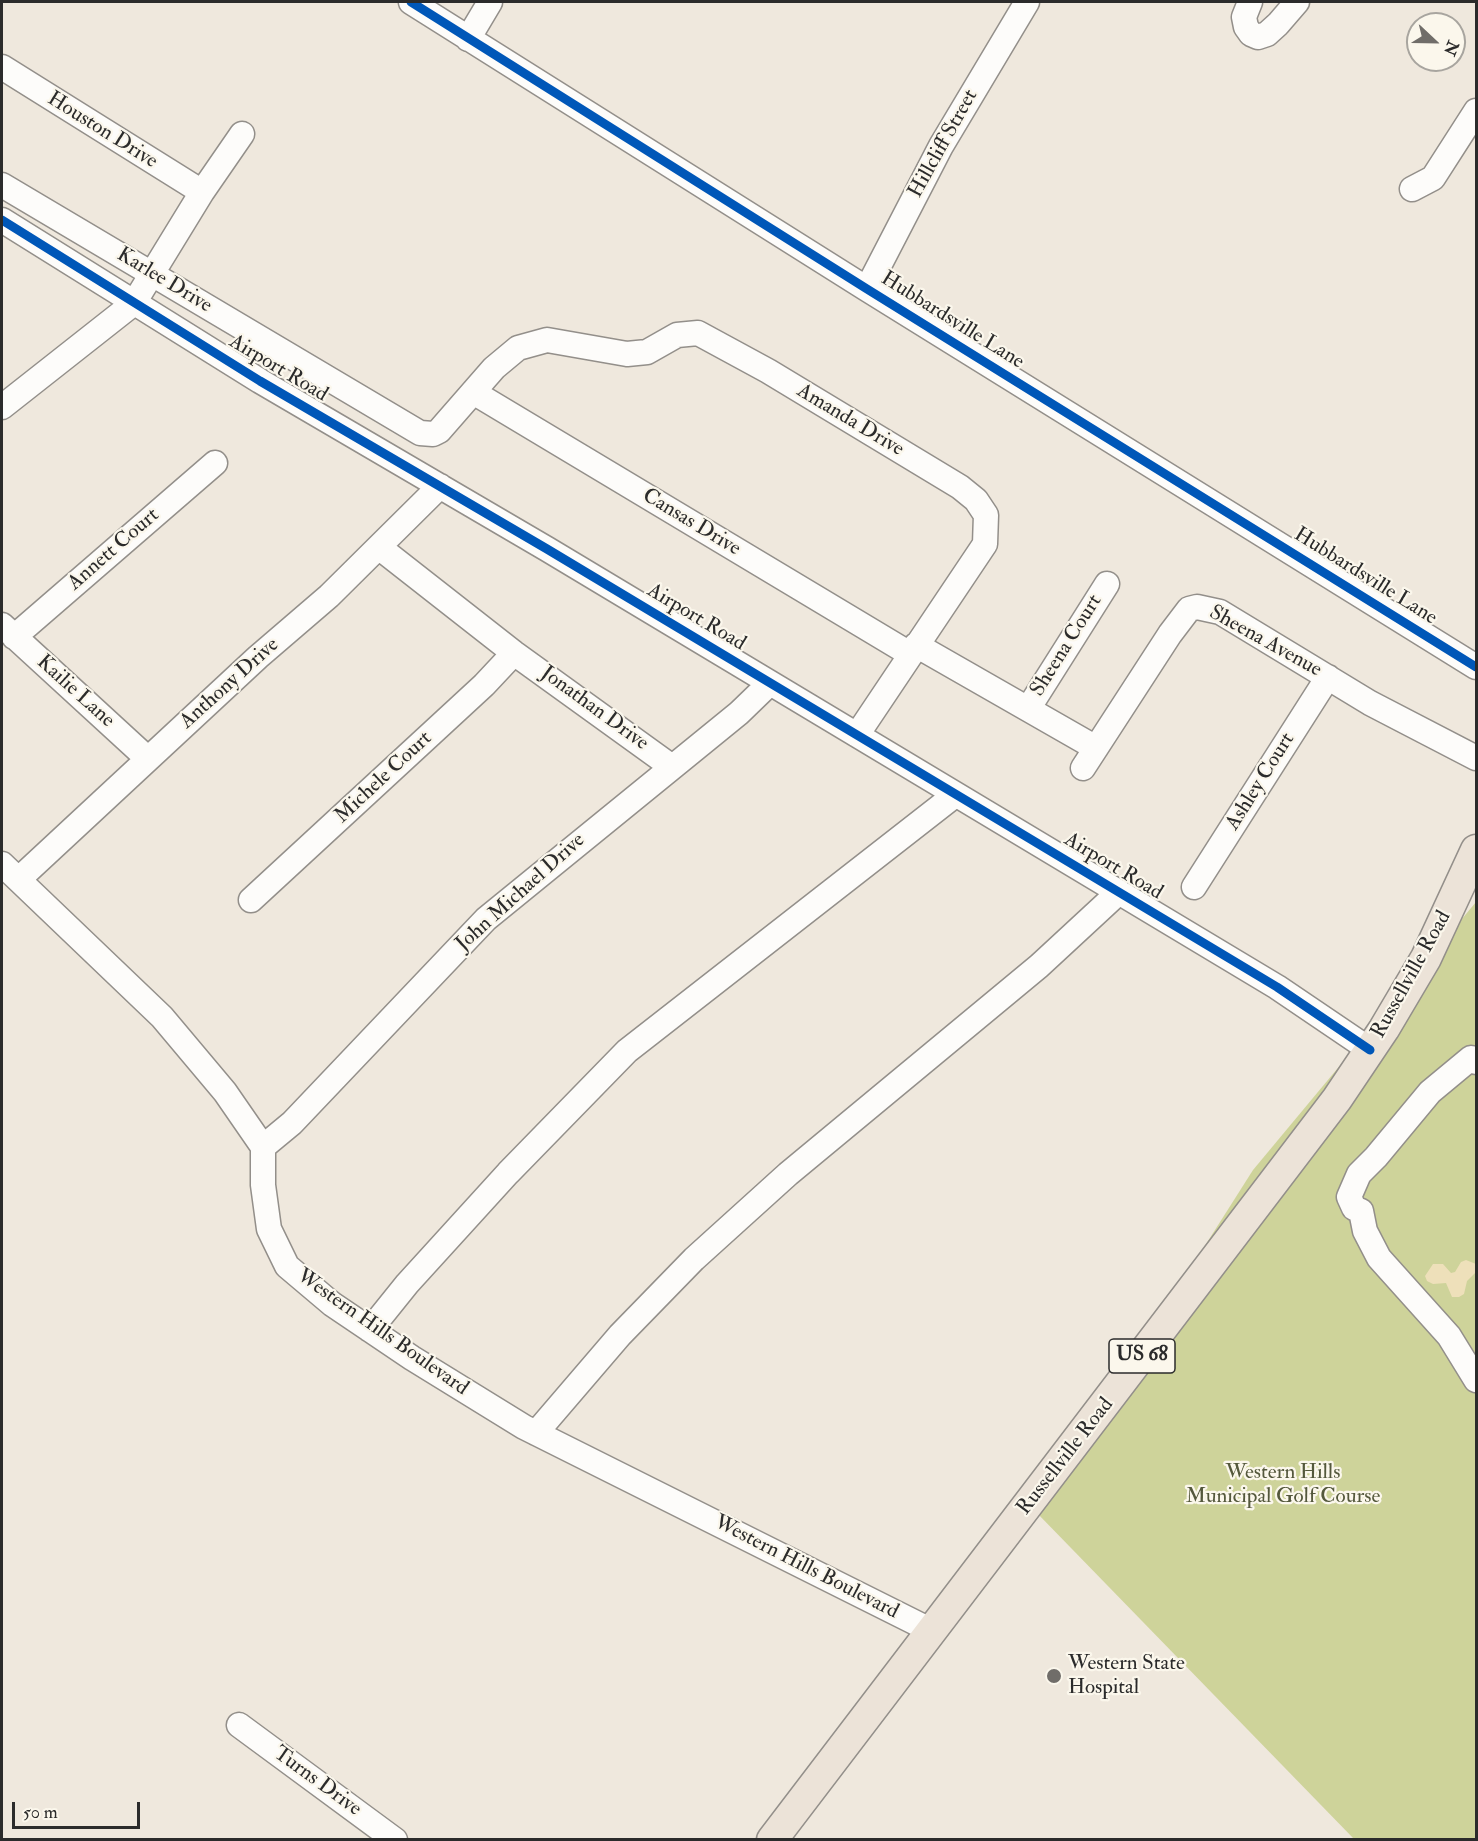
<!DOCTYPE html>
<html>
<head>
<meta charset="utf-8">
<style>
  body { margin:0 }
  #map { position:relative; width:1478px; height:1841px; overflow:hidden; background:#efe8dd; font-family:"IM FELL Double Pica",serif }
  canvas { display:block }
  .frame { position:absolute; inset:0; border:3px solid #2b2b2b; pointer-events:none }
  .north { position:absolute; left:1406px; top:12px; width:60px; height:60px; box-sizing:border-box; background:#fbf7ec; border:2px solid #a8a59f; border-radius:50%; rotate:112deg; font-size:16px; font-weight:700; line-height:24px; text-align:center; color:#2b2b2b }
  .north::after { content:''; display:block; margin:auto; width:21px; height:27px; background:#706d69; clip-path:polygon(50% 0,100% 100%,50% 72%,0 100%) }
  .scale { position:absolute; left:12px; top:1802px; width:128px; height:27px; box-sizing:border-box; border:3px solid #2b2b2b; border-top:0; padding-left:8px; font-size:18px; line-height:21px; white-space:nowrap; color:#2b2b2b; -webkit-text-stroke:4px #fbf7ec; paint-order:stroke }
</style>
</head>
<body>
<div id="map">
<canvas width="1478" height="1841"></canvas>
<div class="frame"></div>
<div class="north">N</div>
<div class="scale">50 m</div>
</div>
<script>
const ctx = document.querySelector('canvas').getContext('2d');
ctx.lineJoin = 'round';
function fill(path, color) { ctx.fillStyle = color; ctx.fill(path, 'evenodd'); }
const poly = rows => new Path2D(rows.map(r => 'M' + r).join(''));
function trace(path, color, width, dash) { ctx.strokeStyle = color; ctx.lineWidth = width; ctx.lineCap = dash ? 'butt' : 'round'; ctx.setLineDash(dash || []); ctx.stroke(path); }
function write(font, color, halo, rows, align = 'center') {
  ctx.font = font + ' "IM FELL Double Pica",serif'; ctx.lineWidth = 4.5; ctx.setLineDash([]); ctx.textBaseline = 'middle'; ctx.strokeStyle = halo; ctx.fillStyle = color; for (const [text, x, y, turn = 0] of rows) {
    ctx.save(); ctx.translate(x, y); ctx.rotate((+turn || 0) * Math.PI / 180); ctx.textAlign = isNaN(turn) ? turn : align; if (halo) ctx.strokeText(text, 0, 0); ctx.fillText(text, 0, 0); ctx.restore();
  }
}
fill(poly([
  [1476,902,1476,1839,1354,1839,1036,1512,1253,1170]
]), '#ced39a');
fill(poly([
  [1466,1260,1476,1264,1476,1272,1467,1281,1464,1294,1459,1297,1452,1297,1446,1283,1433,1284,1427,1281,1425,1276,1433,1264,1443,1264,1451,1273,1455,1272,1461,1262]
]), '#eee0ba');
const minor = poly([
  [411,2,867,289,1476,667],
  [1250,2,1244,17,1246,27,1251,34,1258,37,1267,34,1278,24,1297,2],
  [468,39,490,2],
  [2,67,202,192],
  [2,185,420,433,433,434,439,431,494,368,518,348,547,340,627,354,647,352,677,335,698,333,768,371,960,487,976,500,986,515,985,544,857,735],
  [1412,189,1433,178,1476,111],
  [2,220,260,381,547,549,1277,987,1370,1050],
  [867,289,941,146,1027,2],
  [473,392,910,654],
  [2,407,134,303,202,192,242,134],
  [380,548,514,653,672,767],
  [2,625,148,759],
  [14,637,215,463],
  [916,645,1096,748],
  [1028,709,1107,584],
  [1083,768,1170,634,1189,609,1197,607,1220,612,1370,703,1476,758],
  [2,864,162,1017,225,1092,263,1147,263,1185,269,1229,287,1266,332,1304,412,1358,524,1427,932,1631],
  [19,879,258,657,329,596,440,486],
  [1194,887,1328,677],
  [251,900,484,685,514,653],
  [1476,1062,1471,1058,1430,1092,1376,1157,1359,1174,1349,1197,1354,1208,1361,1211,1365,1231,1379,1258,1449,1336,1476,1380],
  [263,1147,292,1123,486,919,739,713,770,683],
  [370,1330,407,1284,508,1173,627,1051,955,795],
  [536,1433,620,1335,694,1259,788,1174,1039,966,1119,892],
  [239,1725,395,1840]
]);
const major = poly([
  [772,1840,1337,1099,1384,1029,1426,958,1476,850]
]);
trace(minor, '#938f8a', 27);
trace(major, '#938f8a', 33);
trace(minor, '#fdfcfa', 24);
trace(major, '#ece3d8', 30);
trace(poly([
  [411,2,867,289,1476,667],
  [2,220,260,381,547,549,1277,987,1370,1050]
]), '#0057b8', 9);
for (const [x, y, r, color] of [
  [1054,1676,8,"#706d69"]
]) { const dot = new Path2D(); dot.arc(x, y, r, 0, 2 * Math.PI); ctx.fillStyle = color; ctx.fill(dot); trace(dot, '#fbf7ec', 2); }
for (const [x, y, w] of [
  [1142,1356,66]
]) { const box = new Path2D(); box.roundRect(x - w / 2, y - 17, w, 34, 4.5); ctx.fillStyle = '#fbf7ec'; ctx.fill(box); trace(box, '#2b2b2b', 1.5); }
write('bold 20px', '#2b2b2b', null, [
  ["US 68",1142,1356]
]);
write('21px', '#2b2b2b', '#fbf7ec', [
  ["Houston Drive",102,131,32],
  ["Hillcliff Street",944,144,-61],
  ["Karlee Drive",164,281,31],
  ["Hubbardsville Lane",952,321,32],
  ["Airport Road",278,369,31],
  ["Amanda Drive",850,421,31],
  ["Cansas Drive",691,523,31],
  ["Annett Court",114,550,-41],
  ["Hubbardsville Lane",1365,577,32],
  ["Airport Road",696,618,31],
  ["Sheena Avenue",1265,642,29],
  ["Sheena Court",1067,646,-58],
  ["Anthony Drive",230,684,-42],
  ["Kailie Lane",75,692,42],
  ["Jonathan Drive",594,709,36],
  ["Michele Court",384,778,-43],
  ["Ashley Court",1261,782,-58],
  ["Airport Road",1113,867,31],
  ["John Michael Drive",521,893,-42],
  ["Russellville Road",1412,975,-61],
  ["Western Hills Boulevard",382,1333,35],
  ["Russellville Road",1066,1457,-52],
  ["Western Hills Boulevard",806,1568,27],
  ["Turns Drive",317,1782,36]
]);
write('21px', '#54583c', '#fbf7ec', [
  ["Western Hills",1283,1473],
  ["Municipal Golf Course",1283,1497]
]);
write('21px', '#2b2b2b', '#fbf7ec', [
  ["Western State",1068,1664],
  ["Hospital",1068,1688]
], 'left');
</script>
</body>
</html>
